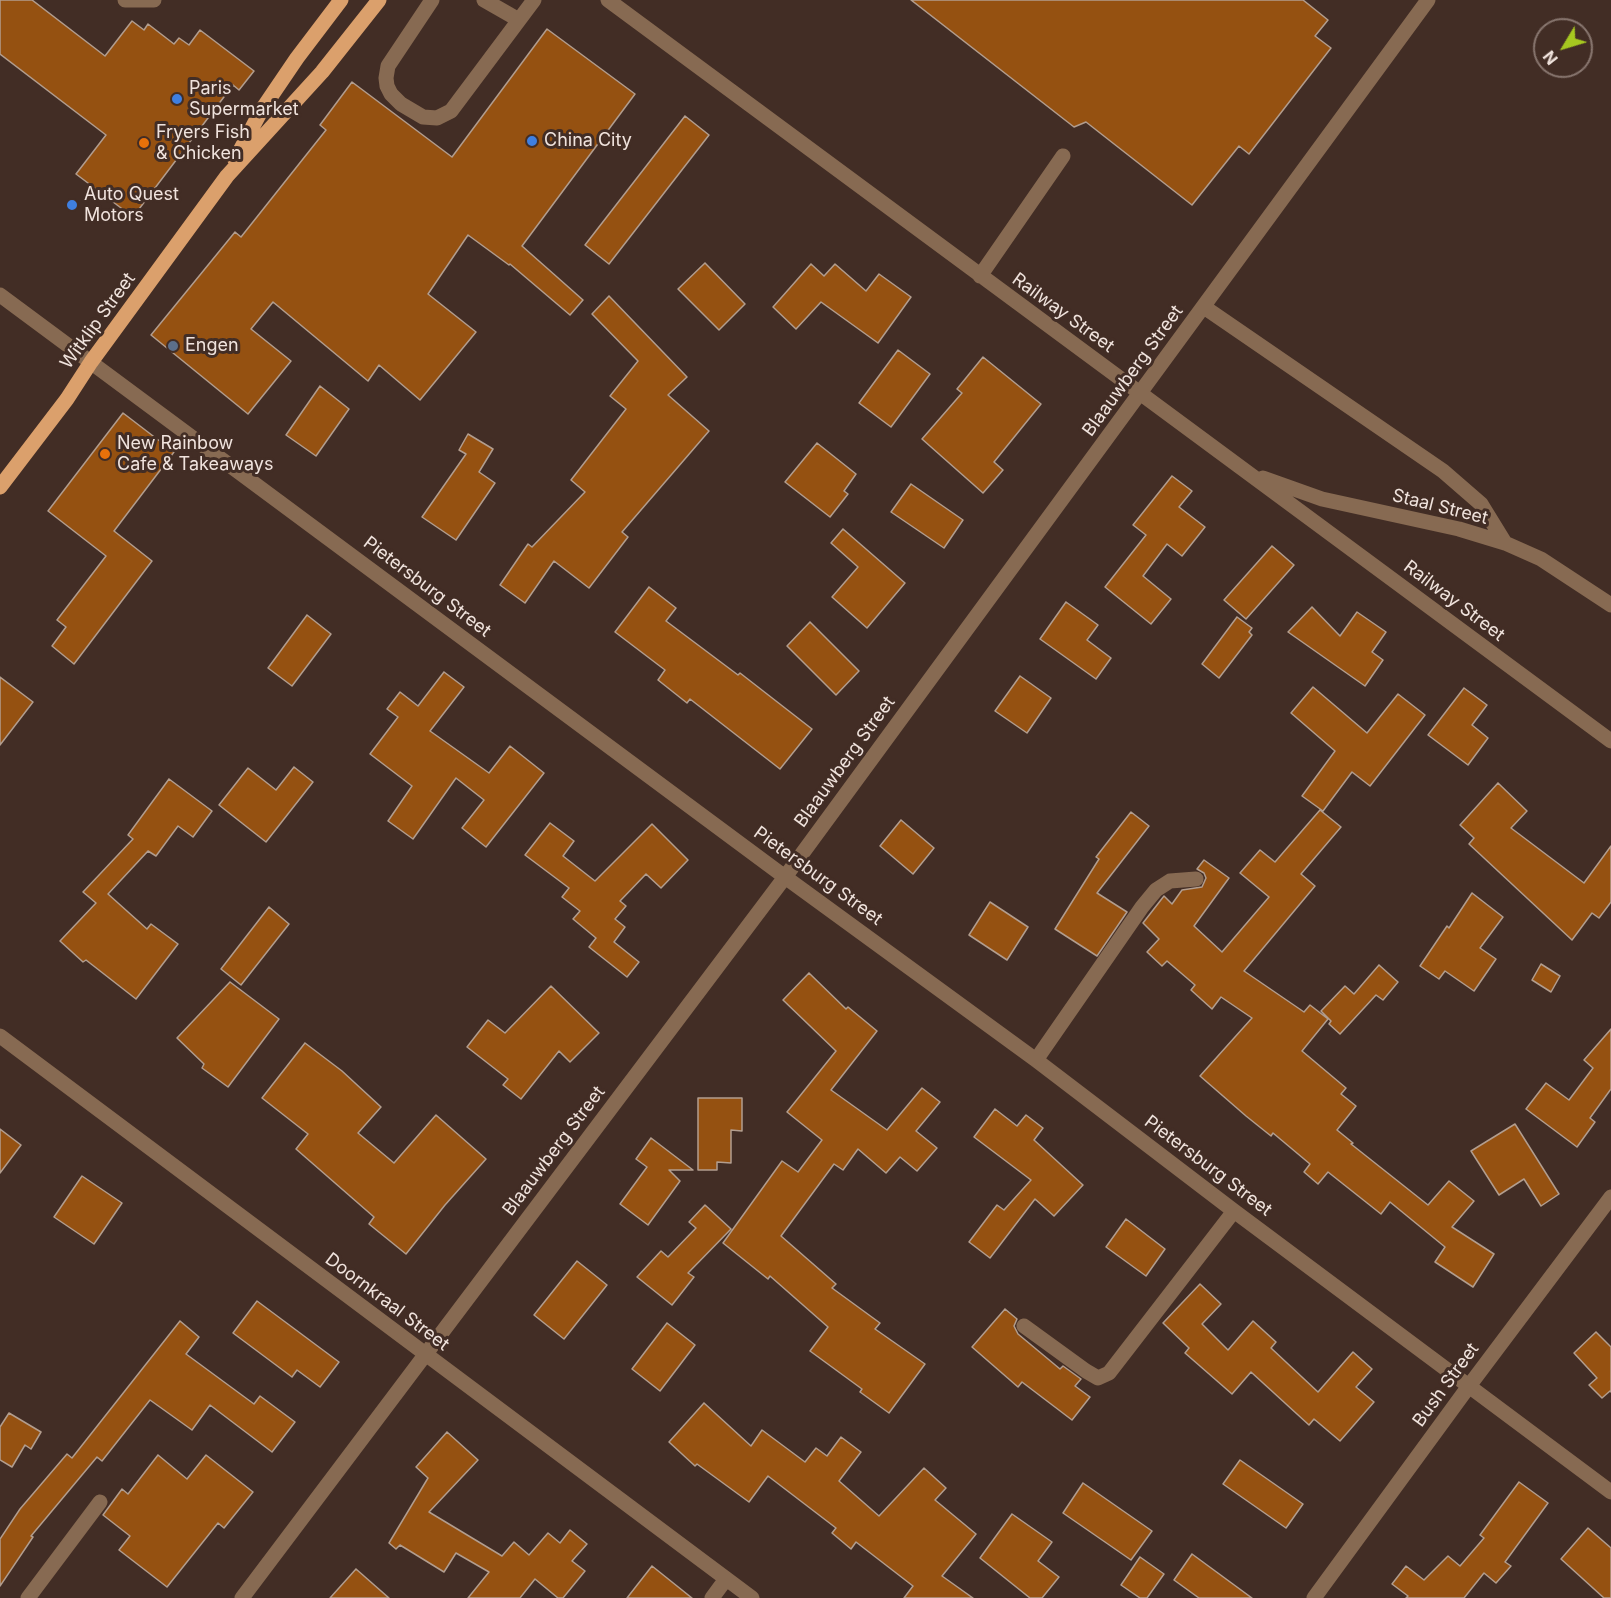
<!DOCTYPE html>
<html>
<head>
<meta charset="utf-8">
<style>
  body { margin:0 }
  #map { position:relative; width:1611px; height:1598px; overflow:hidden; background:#422d25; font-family:Inter,sans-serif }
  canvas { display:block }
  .north { position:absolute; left:1533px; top:18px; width:60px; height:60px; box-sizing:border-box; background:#422d25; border:2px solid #88766f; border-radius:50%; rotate:232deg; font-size:16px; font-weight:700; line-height:24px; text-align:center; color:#f0e3dd }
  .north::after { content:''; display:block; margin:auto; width:21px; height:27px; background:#a6c820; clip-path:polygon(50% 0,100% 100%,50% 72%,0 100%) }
</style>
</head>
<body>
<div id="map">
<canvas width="1611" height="1598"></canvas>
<div class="north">N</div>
</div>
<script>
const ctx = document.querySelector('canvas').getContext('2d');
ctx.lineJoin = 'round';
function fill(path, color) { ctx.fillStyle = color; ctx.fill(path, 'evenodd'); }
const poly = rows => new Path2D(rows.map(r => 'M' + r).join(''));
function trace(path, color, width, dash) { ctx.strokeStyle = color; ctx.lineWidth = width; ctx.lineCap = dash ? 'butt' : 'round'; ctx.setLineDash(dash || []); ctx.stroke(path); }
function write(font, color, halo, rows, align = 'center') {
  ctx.font = font + ' Inter,sans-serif'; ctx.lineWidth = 6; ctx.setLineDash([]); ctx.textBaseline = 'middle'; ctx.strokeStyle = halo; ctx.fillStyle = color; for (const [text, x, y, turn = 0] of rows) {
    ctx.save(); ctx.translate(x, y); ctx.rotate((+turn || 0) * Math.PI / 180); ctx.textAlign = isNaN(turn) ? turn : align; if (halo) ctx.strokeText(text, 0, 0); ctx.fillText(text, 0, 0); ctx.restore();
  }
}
const building = poly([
  [0,0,32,0,105,56,132,21,144,30,148,24,174,44,179,38,189,45,200,30,254,71,239,90,233,85,133,217,76,174,106,135,0,54,0,0],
  [911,0,1303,0,1328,20,1315,36,1331,48,1249,154,1239,146,1192,205,1086,122,1074,127,911,0],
  [547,29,635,94,522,246,583,300,570,315,510,264,509,265,468,235,428,294,476,332,420,400,379,365,368,381,273,302,251,329,291,361,248,414,151,335,235,232,241,237,326,130,320,125,352,82,452,157,547,29],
  [685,116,709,135,609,264,585,245,685,116],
  [705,263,745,304,719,330,678,289,705,263],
  [811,264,824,276,835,264,866,291,879,274,911,297,878,343,821,302,796,329,773,307,811,264],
  [609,296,687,377,668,395,709,431,622,532,628,537,589,588,554,561,525,603,500,585,528,544,532,547,585,492,571,480,626,409,610,396,638,361,592,314,609,296],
  [898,350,930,374,891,427,859,403,898,350],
  [983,357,1041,404,994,462,1003,470,983,493,922,439,962,393,957,389,983,357],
  [320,386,349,409,316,456,286,435,320,386],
  [123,413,174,452,114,531,152,561,74,664,52,646,66,627,57,620,106,556,48,511,123,413],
  [468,434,493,449,479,472,495,483,456,540,422,517,466,454,459,450,468,434],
  [817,443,856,474,844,491,848,494,830,517,785,482,817,443],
  [1172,476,1192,491,1179,507,1205,527,1182,556,1167,544,1143,576,1171,599,1151,624,1105,587,1146,535,1133,525,1172,476],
  [911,484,963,520,944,548,891,512,911,484],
  [843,529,905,583,867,628,832,597,858,567,831,543,843,529],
  [1272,546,1294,565,1246,619,1224,600,1272,546],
  [649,587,676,608,666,621,738,675,740,673,812,729,780,769,690,699,687,703,658,680,665,670,615,632,649,587],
  [1066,602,1098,625,1087,640,1111,658,1096,679,1040,639,1066,602],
  [1312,607,1340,636,1357,612,1386,632,1372,652,1383,660,1365,686,1288,632,1312,607],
  [307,615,331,634,292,686,268,668,307,615],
  [1237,617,1252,628,1249,632,1252,635,1219,678,1202,664,1237,617],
  [810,622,859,671,836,695,787,646,810,622],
  [444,672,464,687,430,731,489,773,510,746,544,773,486,847,462,828,484,800,456,778,413,839,388,821,412,786,370,754,398,717,387,709,400,692,418,706,444,672],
  [1020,676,1051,698,1027,733,995,711,1020,676],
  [0,677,33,702,0,745,0,677],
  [1313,687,1367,733,1398,694,1425,715,1370,786,1352,772,1323,811,1302,796,1335,751,1291,713,1313,687],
  [1464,688,1487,705,1472,725,1488,738,1468,765,1428,735,1464,688],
  [294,767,313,782,266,842,219,805,248,768,276,790,294,767],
  [169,779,212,811,193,837,178,826,156,856,148,851,108,894,147,929,151,924,178,944,136,999,86,960,83,962,60,941,96,903,83,892,133,839,128,835,169,779],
  [1498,783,1527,811,1511,828,1584,883,1611,846,1611,902,1599,918,1592,913,1572,940,1469,844,1474,838,1460,825,1498,783],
  [1320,810,1341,827,1301,874,1315,886,1244,971,1304,1012,1310,1005,1328,1019,1302,1051,1346,1088,1341,1094,1356,1106,1337,1130,1353,1143,1351,1144,1428,1205,1449,1181,1474,1201,1452,1227,1494,1254,1473,1287,1435,1262,1445,1247,1390,1202,1381,1214,1328,1172,1318,1184,1304,1172,1310,1164,1273,1133,1271,1136,1246,1116,1200,1076,1252,1018,1221,997,1212,1009,1191,990,1195,985,1167,961,1162,966,1147,952,1159,939,1143,923,1164,896,1172,904,1182,890,1202,887,1206,878,1204,873,1197,869,1204,860,1229,878,1194,926,1222,952,1269,897,1240,873,1260,850,1275,862,1320,810],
  [1131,812,1149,826,1097,893,1127,912,1097,956,1055,929,1099,859,1096,857,1131,812],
  [901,820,934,848,913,874,880,846,901,820],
  [550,823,574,841,563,856,595,881,652,824,688,860,661,888,646,874,620,901,626,906,615,919,625,927,614,942,639,962,627,977,589,947,596,938,573,919,580,911,562,897,569,888,525,855,550,823],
  [1472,893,1503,917,1480,948,1496,959,1474,991,1445,971,1439,979,1420,966,1447,926,1449,928,1472,893],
  [990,902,1028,927,1007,960,969,935,990,902],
  [269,907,289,924,241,985,221,969,269,907],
  [1541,964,1560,976,1551,992,1532,980,1541,964],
  [1379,965,1398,982,1383,1000,1376,995,1340,1034,1329,1024,1331,1021,1321,1011,1345,986,1354,994,1379,965],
  [809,973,846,1009,848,1007,877,1031,831,1090,887,1130,922,1088,940,1102,916,1131,937,1148,917,1171,900,1157,886,1173,858,1149,843,1170,834,1164,781,1236,836,1284,832,1288,880,1323,875,1329,925,1364,889,1413,860,1392,862,1389,810,1351,828,1327,770,1276,768,1279,723,1243,782,1161,798,1172,822,1140,787,1112,836,1051,783,1000,809,973],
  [230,982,279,1019,228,1087,202,1068,204,1064,177,1038,230,982],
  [551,986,599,1033,570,1062,559,1051,521,1099,503,1085,508,1079,467,1047,488,1020,505,1033,551,986],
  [1611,1029,1611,1089,1590,1118,1595,1122,1577,1147,1526,1109,1546,1083,1569,1100,1593,1068,1584,1060,1611,1029],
  [305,1043,342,1071,381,1107,358,1133,394,1163,436,1115,486,1159,445,1205,406,1254,369,1224,374,1217,296,1149,308,1134,262,1098,305,1043],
  [698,1098,742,1098,742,1131,731,1130,731,1163,717,1162,717,1170,698,1170,698,1098],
  [995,1109,1017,1126,1026,1115,1043,1128,1034,1140,1083,1185,1054,1216,1035,1199,990,1258,969,1242,997,1205,1004,1210,1031,1180,974,1137,995,1109],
  [1515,1124,1559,1194,1541,1206,1524,1179,1499,1195,1471,1151,1515,1124],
  [0,1129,21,1145,0,1173,0,1129],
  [651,1138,693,1170,669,1170,680,1181,648,1225,620,1204,647,1167,636,1159,651,1138],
  [82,1176,122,1203,94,1244,54,1217,82,1176],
  [705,1205,731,1229,688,1273,694,1277,672,1305,637,1277,661,1251,668,1257,696,1228,689,1222,705,1205],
  [1126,1219,1165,1249,1146,1276,1106,1247,1126,1219],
  [577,1261,607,1285,564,1339,534,1315,577,1261],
  [1200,1284,1221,1304,1202,1324,1228,1350,1253,1321,1276,1342,1271,1348,1318,1392,1353,1352,1372,1369,1356,1387,1374,1402,1340,1441,1314,1419,1309,1425,1251,1372,1232,1394,1185,1353,1189,1348,1163,1323,1200,1284],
  [257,1301,339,1362,320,1387,297,1370,292,1377,233,1333,257,1301],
  [1005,1309,1017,1319,1014,1326,1018,1334,1060,1369,1063,1366,1081,1379,1075,1386,1090,1397,1072,1420,1022,1382,1018,1387,972,1347,1005,1309],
  [180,1321,199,1337,186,1354,254,1404,260,1396,295,1422,272,1452,210,1405,192,1430,150,1400,102,1461,97,1457,31,1536,33,1537,0,1586,0,1539,20,1509,67,1454,72,1458,180,1321],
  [667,1323,695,1345,660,1391,632,1369,667,1323],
  [1596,1332,1611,1347,1611,1392,1610,1391,1602,1398,1589,1385,1597,1378,1574,1353,1596,1332],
  [704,1403,751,1446,762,1430,805,1462,816,1448,827,1456,841,1437,861,1452,839,1481,879,1516,924,1468,946,1488,935,1500,976,1534,942,1576,973,1598,904,1598,913,1586,856,1542,851,1549,832,1533,836,1528,768,1476,749,1502,697,1464,695,1466,669,1442,704,1403],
  [9,1413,41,1432,31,1449,25,1445,12,1467,0,1460,0,1427,9,1413],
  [447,1432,478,1460,429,1512,502,1556,514,1542,529,1555,548,1533,560,1543,570,1530,587,1544,572,1561,585,1571,563,1598,558,1598,535,1579,520,1598,468,1598,489,1572,456,1553,444,1572,400,1545,396,1549,389,1543,428,1478,416,1467,447,1432],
  [158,1455,187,1479,206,1455,253,1492,224,1528,218,1523,167,1587,119,1550,130,1536,103,1515,122,1489,128,1494,158,1455],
  [1240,1460,1303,1504,1286,1528,1223,1484,1240,1460],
  [1519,1482,1548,1503,1505,1562,1511,1566,1496,1583,1484,1573,1464,1598,1406,1598,1408,1596,1392,1584,1406,1566,1424,1580,1448,1556,1460,1566,1484,1538,1480,1535,1519,1482],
  [1083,1483,1152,1531,1131,1560,1063,1513,1083,1483],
  [1012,1514,1052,1542,1038,1561,1059,1577,1042,1598,1030,1598,980,1558,1012,1514],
  [1588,1528,1611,1548,1611,1598,1604,1598,1561,1559,1588,1528],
  [1192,1554,1252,1598,1199,1598,1174,1580,1192,1554],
  [1140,1557,1164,1574,1147,1598,1140,1598,1121,1585,1140,1557],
  [652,1566,692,1598,627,1598,652,1566],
  [356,1569,389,1598,330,1598,356,1569]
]);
fill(building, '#955111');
trace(building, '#b29d8e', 1.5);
trace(poly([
  [125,0,154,0],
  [432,0,388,66,386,78,387,86,391,94,401,104,423,117,437,118,451,111,534,0],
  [484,0,519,20],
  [608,0,1611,741],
  [980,276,1063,156],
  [0,295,785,877,1036,1060,1234,1211,1611,1492],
  [1204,307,1443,471,1481,504,1505,543],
  [1263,478,1322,499,1459,529,1505,543,1541,559,1611,605],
  [0,1036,752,1598],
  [1036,1060,1142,907,1156,890,1170,881,1196,879],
  [1024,1326,1086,1371,1098,1378,1109,1373,1234,1211],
  [28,1598,100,1502],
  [242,1598,785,877,1428,0],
  [712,1598,726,1579],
  [1314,1598,1469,1386,1611,1197]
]), '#876a52', 15);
trace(poly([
  [235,160,261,111,297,58,341,0],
  [0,487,67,399,91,362,227,176,322,72,379,0]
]), '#dba06c', 15);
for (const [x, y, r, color] of [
  [177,99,6,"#3f7fe0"],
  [532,141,6,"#3f7fe0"],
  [144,143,6,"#e8710a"],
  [72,205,6,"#3f7fe0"],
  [173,346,6,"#5c6f8a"],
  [105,454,6,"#e8710a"]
]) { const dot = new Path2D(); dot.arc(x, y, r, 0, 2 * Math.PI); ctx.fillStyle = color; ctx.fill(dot); trace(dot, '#422d25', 2); }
write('18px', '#f0e3dd', '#422d25', [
  ["Paris",189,89],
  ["Supermarket",189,110],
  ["Fryers Fish",156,133],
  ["& Chicken",156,154],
  ["China City",544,141],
  ["Auto Quest",84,195],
  ["Motors",84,216],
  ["Engen",185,346],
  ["New Rainbow",117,444],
  ["Cafe & Takeaways",117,465]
], 'left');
write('18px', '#f0e3dd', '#422d25', [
  ["Railway Street",1063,313,36],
  ["Witklip Street",98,321,-54],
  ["Blaauwberg Street",1133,371,-54],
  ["Staal Street",1440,507,14],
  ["Pietersburg Street",427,587,37],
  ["Railway Street",1454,601,37],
  ["Blaauwberg Street",845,762,-54],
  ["Pietersburg Street",818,876,36],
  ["Blaauwberg Street",554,1151,-53],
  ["Pietersburg Street",1208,1166,37],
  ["Doornkraal Street",387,1302,37],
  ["Bush Street",1446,1385,-54]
]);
</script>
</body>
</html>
